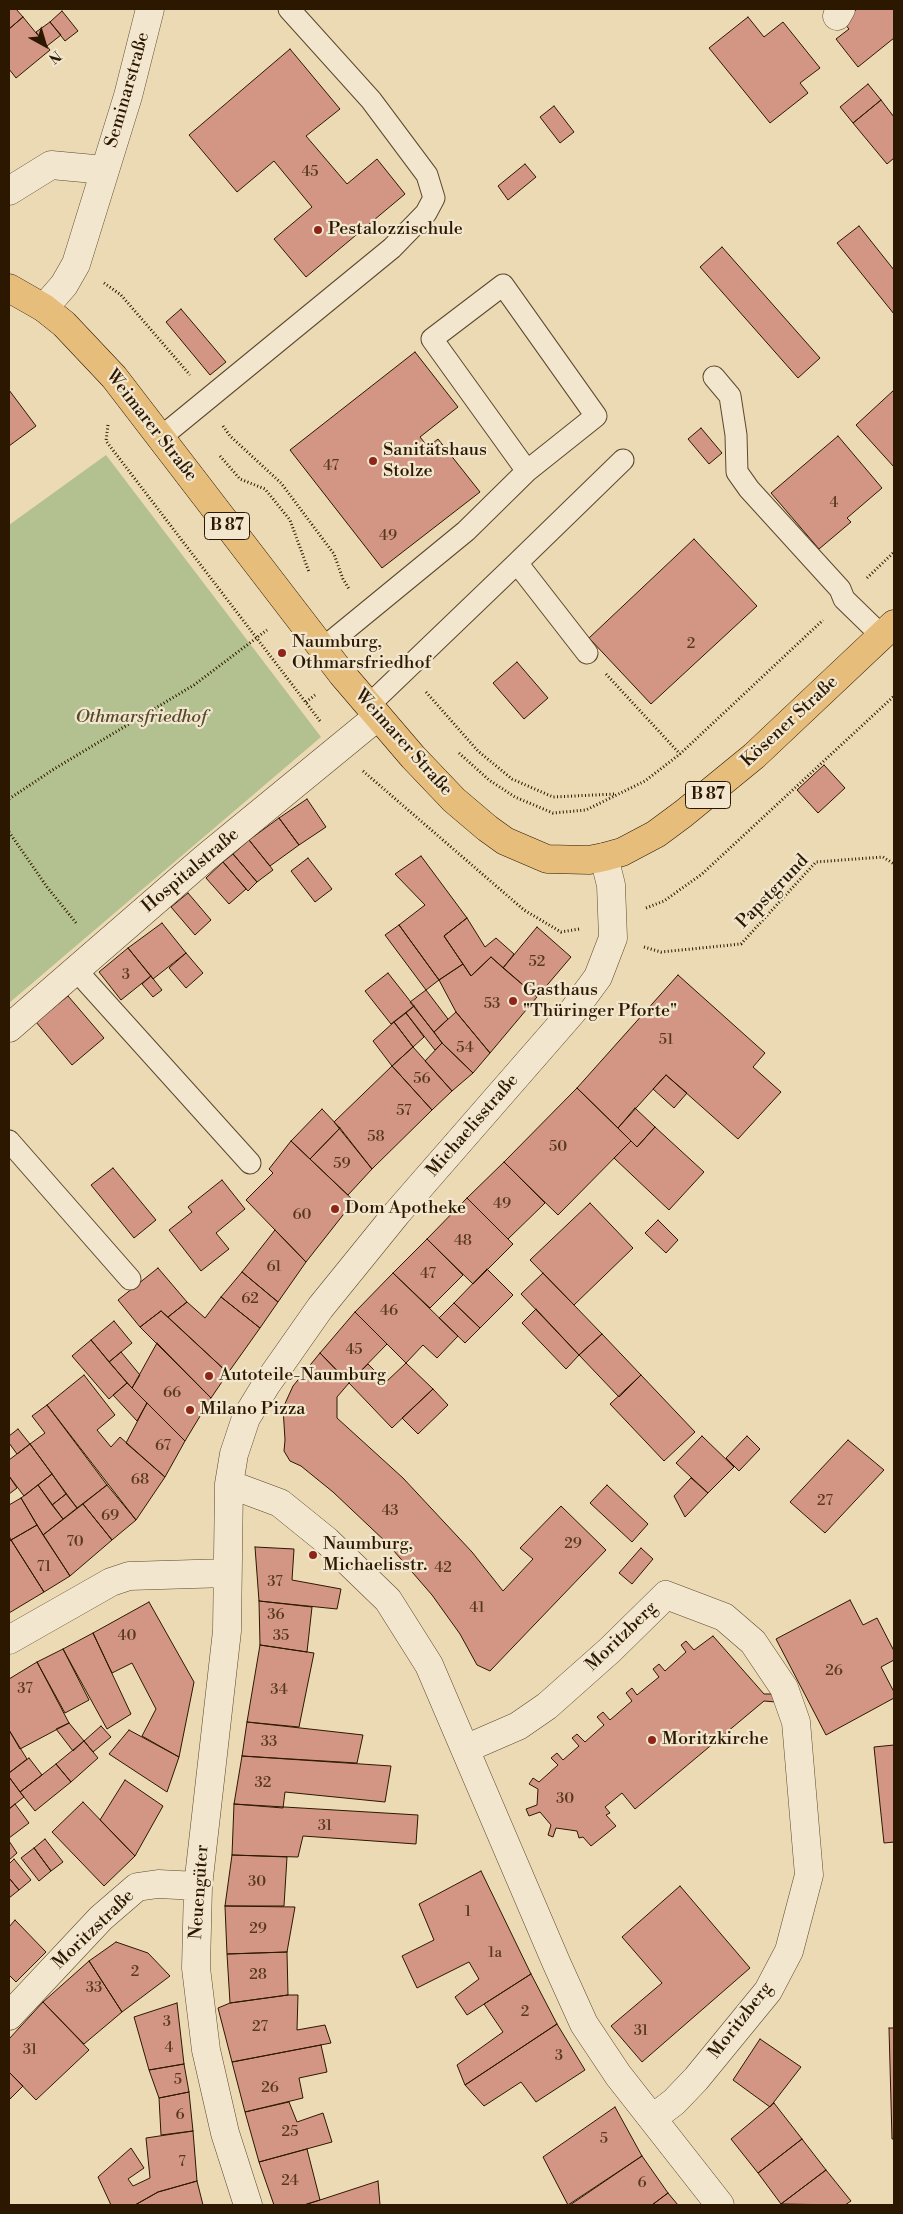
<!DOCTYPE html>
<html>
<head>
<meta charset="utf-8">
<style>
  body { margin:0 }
  #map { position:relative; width:903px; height:2214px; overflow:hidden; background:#ebdab3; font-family:"Libre Bodoni",serif }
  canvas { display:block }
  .frame { position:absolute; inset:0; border:10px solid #2c1800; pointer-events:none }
  .north { position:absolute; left:20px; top:20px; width:50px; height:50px; -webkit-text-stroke:4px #f2e7ce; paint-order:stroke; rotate:141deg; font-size:14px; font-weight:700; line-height:20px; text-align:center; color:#2c1800 }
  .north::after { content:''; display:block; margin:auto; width:18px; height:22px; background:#2c1800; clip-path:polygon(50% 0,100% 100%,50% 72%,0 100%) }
</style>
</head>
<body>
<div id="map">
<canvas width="903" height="2214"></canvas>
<div class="frame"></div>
<div class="north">N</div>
</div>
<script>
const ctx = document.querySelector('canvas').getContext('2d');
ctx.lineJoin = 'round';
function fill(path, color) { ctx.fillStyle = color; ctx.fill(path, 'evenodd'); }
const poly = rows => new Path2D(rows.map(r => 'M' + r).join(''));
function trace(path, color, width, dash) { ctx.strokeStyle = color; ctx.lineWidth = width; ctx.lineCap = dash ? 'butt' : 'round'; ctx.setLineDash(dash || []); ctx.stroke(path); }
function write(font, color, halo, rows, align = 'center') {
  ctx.font = font + ' "Libre Bodoni",serif'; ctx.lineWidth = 4.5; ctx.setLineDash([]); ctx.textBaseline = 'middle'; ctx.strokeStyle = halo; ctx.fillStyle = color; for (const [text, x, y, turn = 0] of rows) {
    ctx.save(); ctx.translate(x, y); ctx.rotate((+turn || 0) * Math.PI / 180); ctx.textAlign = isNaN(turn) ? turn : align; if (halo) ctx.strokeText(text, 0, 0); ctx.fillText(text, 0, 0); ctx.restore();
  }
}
fill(poly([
  [106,455,321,737,9,1003,9,525]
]), '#b3c08f');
const building = poly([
  [9,9,16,9,23,17,9,29,9,9],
  [857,9,894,9,894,38,858,67,836,39,849,29,842,21,857,9],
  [62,11,78,31,65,41,50,22,62,11],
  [23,17,50,50,16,78,9,69,9,29,23,17],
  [748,17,764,37,783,22,820,68,800,83,808,93,770,123,709,48,748,17],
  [50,22,61,35,47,46,36,32,50,22],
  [290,49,340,109,306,136,347,184,377,159,405,194,306,277,274,239,312,207,274,161,237,192,189,135,290,49],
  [868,84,881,100,853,123,840,107,868,84],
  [881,100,894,117,894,158,887,164,853,123,881,100],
  [554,106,574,132,560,143,540,117,554,106],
  [525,164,536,177,508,200,498,186,525,164],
  [859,226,894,270,894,314,837,243,859,226],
  [722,247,820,358,798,378,700,267,722,247],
  [181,309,226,362,210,375,166,322,181,309],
  [415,352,458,407,420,437,428,447,438,439,480,492,382,568,290,450,415,352],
  [9,390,36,426,9,446,9,390],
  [894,390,894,467,856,425,894,390],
  [701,428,722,453,709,464,688,439,701,428],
  [838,436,882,488,847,518,851,522,819,549,771,493,838,436],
  [694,539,757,606,651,704,589,638,694,539],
  [517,662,548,698,524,719,493,683,517,662],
  [824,765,845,788,818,813,797,790,824,765],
  [307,799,326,827,299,845,279,818,307,799],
  [279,818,299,845,270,866,249,840,279,818],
  [249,840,273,870,257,882,233,854,249,840],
  [233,854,257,882,248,891,223,862,233,854],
  [421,856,467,918,444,936,463,964,439,980,399,925,425,905,395,874,421,856],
  [308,858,332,889,315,902,291,871,308,858],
  [223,862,246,889,229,904,206,878,223,862],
  [188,893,211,920,195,935,171,907,188,893],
  [467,918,485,947,496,938,514,954,503,968,491,957,471,976,444,936,467,918],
  [162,923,186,953,153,979,128,948,162,923],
  [399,925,439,980,426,990,385,935,399,925],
  [537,927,571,957,537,997,503,968,537,927],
  [128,948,151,976,121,1000,99,972,128,948],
  [186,953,203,973,186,988,169,968,186,953],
  [491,957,537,997,490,1053,456,1012,439,980,463,964,471,976,491,957],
  [388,973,414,1006,391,1024,365,991,388,973],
  [678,975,765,1053,753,1067,781,1092,738,1139,666,1075,618,1128,577,1088,678,975],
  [151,976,162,990,153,997,142,984,151,976],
  [426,990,448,1019,434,1032,410,1002,426,990],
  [68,996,104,1038,72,1065,36,1022,68,996],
  [414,1006,442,1043,435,1050,406,1013,414,1006],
  [456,1012,490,1053,473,1073,442,1043,434,1032,456,1012],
  [406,1013,424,1037,413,1047,394,1022,406,1013],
  [394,1022,413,1047,392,1066,373,1041,394,1022],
  [442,1043,473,1073,452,1091,425,1061,442,1043],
  [413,1047,452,1091,432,1110,392,1066,413,1047],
  [392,1066,432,1110,372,1169,334,1122,392,1066],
  [666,1075,687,1093,674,1108,653,1089,666,1075],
  [577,1088,631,1141,558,1215,504,1162,577,1088],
  [635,1108,655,1127,637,1147,618,1128,635,1108],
  [322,1109,340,1128,310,1159,291,1141,322,1109],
  [655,1127,704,1172,669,1210,614,1158,631,1141,637,1147,655,1127],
  [340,1128,372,1169,348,1195,310,1159,340,1128],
  [291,1141,354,1201,306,1262,246,1200,273,1173,269,1169,291,1141],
  [504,1162,545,1203,508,1239,467,1198,504,1162],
  [113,1168,156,1220,134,1238,91,1185,113,1168],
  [222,1180,245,1209,216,1233,229,1249,201,1271,169,1230,192,1212,188,1207,222,1180],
  [467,1198,513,1244,473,1284,427,1239,467,1198],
  [590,1203,633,1248,574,1305,530,1260,590,1203],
  [658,1220,678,1240,666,1253,645,1233,658,1220],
  [275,1230,306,1262,278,1302,242,1272,275,1230],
  [427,1239,463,1275,430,1308,393,1273,427,1239],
  [158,1268,187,1302,168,1317,161,1311,140,1327,118,1300,158,1268],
  [487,1269,513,1295,480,1328,454,1303,487,1269],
  [242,1272,278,1302,260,1328,221,1297,242,1272],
  [393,1273,458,1336,437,1358,423,1345,406,1363,355,1312,393,1273],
  [543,1273,602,1334,579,1355,521,1294,543,1273],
  [221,1297,260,1328,228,1373,168,1317,187,1302,205,1318,221,1297],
  [454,1303,480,1328,465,1343,439,1318,454,1303],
  [536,1309,579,1355,566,1369,522,1323,536,1309],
  [161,1311,228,1373,211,1398,140,1327,161,1311],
  [355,1312,387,1344,349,1383,320,1353,355,1312],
  [114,1321,132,1343,109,1362,91,1340,114,1321],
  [602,1334,641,1375,619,1397,579,1355,602,1334],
  [91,1340,127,1383,109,1399,72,1356,91,1340],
  [157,1343,211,1398,185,1441,132,1388,157,1343],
  [121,1352,140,1375,132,1388,109,1362,121,1352],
  [320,1353,349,1383,337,1397,337,1418,403,1478,472,1552,503,1591,533,1559,520,1548,561,1506,606,1550,490,1671,477,1665,460,1634,432,1595,387,1543,333,1492,301,1466,290,1461,284,1451,285,1440,283,1408,293,1386,320,1353],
  [406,1363,433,1389,392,1428,349,1383,368,1364,386,1382,406,1363],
  [84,1375,115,1415,97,1430,111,1447,120,1437,165,1477,136,1520,47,1405,84,1375],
  [641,1375,695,1432,664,1461,610,1404,641,1375],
  [127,1383,147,1403,137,1421,113,1395,127,1383],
  [433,1389,448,1405,418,1434,402,1418,433,1389],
  [147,1403,185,1441,165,1477,126,1443,147,1403],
  [47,1405,107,1485,77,1508,30,1444,45,1433,32,1416,47,1405],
  [18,1429,30,1444,17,1454,9,1443,9,1436,18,1429],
  [702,1436,734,1467,708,1493,676,1463,702,1436],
  [747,1436,760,1449,739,1471,726,1458,747,1436],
  [848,1440,884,1470,825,1533,790,1502,848,1440],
  [30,1444,52,1474,24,1496,9,1476,9,1460,30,1444],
  [52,1474,66,1494,52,1505,38,1485,52,1474],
  [9,1476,17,1488,9,1494,9,1476],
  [691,1478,708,1493,685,1517,674,1496,691,1478],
  [38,1485,63,1519,43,1535,21,1498,38,1485],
  [107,1485,136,1520,112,1540,83,1504,107,1485],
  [607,1485,648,1524,632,1542,590,1503,607,1485],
  [66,1494,77,1508,63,1519,52,1505,66,1494],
  [21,1498,37,1525,11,1540,9,1536,9,1505,21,1498],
  [83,1504,112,1540,70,1576,43,1535,83,1504],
  [37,1525,70,1576,44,1592,11,1540,37,1525],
  [11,1540,44,1592,9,1613,9,1542,11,1540],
  [255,1547,294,1549,292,1580,341,1589,337,1609,259,1601,255,1547],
  [641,1548,653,1559,632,1584,619,1573,641,1548],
  [850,1600,863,1625,877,1618,894,1651,894,1660,881,1667,894,1692,894,1698,826,1735,776,1639,850,1600],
  [259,1601,312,1607,307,1652,260,1645,259,1601],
  [149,1602,194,1682,179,1757,142,1736,156,1709,132,1663,112,1673,93,1633,149,1602],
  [93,1633,131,1714,107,1729,63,1649,93,1633],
  [713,1636,764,1694,776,1694,776,1702,764,1701,635,1809,622,1793,605,1807,610,1813,606,1815,616,1826,591,1846,583,1837,579,1838,577,1831,556,1828,553,1837,548,1835,551,1825,540,1812,529,1816,526,1809,537,1805,538,1789,529,1784,533,1778,539,1782,558,1765,551,1758,557,1753,563,1760,579,1746,572,1738,577,1734,585,1742,604,1725,597,1717,603,1712,610,1720,632,1701,626,1693,632,1688,637,1695,659,1677,653,1669,659,1664,665,1671,686,1652,681,1645,686,1641,694,1650,713,1636],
  [260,1645,314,1653,299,1727,247,1722,260,1645],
  [63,1649,89,1700,65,1713,37,1662,63,1649],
  [37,1662,69,1723,20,1749,9,1730,9,1679,37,1662],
  [247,1722,363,1735,357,1763,242,1756,247,1722],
  [69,1723,84,1741,73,1751,56,1729,69,1723],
  [101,1726,111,1737,93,1752,84,1741,101,1726],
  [9,1730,27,1759,9,1773,9,1730],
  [129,1730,179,1757,167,1792,109,1754,129,1730],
  [84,1741,98,1758,71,1782,56,1764,84,1741],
  [894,1745,894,1842,884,1843,874,1747,894,1745],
  [242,1756,391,1766,385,1802,285,1792,283,1808,234,1804,242,1756],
  [29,1758,42,1775,20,1792,9,1777,9,1773,29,1758],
  [56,1764,71,1782,35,1811,20,1792,56,1764],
  [9,1777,24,1797,9,1809,9,1777],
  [125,1780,163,1806,135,1856,100,1820,125,1780],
  [83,1802,135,1856,104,1886,52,1832,83,1802],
  [15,1804,29,1823,9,1838,9,1809,15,1804],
  [234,1804,418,1815,416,1844,303,1836,298,1857,232,1855,234,1804],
  [45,1839,63,1862,51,1871,34,1848,45,1839],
  [9,1841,17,1853,9,1860,9,1841],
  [34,1848,51,1871,39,1881,21,1858,34,1848],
  [232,1855,287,1857,284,1906,225,1906,232,1855],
  [14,1859,31,1880,19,1890,9,1878,9,1864,14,1859],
  [481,1871,531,1974,467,2015,455,1997,479,1979,469,1962,417,1988,402,1956,434,1940,419,1904,481,1871],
  [9,1878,19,1890,9,1898,9,1878],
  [680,1886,750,1968,642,2062,611,2026,662,1983,622,1937,680,1886],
  [225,1906,295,1907,287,1952,227,1954,225,1906],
  [15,1920,46,1952,16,1982,9,1975,9,1927,15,1920],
  [116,1942,148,1953,170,1976,122,2012,89,1961,116,1942],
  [287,1952,288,1995,230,2003,227,1954,287,1952],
  [89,1961,122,2012,84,2044,43,2002,89,1961],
  [531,1974,557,2024,465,2085,457,2065,503,2032,484,2004,531,1974],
  [288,1995,298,1995,297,2030,325,2025,331,2043,232,2062,218,2008,230,2003,288,1995],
  [43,2002,89,2050,36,2100,9,2072,9,2039,43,2002],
  [177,2003,184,2064,149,2070,134,2017,177,2003],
  [557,2024,585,2070,536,2102,521,2082,484,2106,465,2085,557,2024],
  [889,2028,894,2028,894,2139,892,2139,889,2028],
  [760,2039,801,2067,770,2107,733,2080,760,2039],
  [321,2045,327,2072,299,2078,303,2098,245,2112,232,2062,321,2045],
  [184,2064,189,2092,159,2098,149,2070,184,2064],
  [9,2072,23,2086,9,2100,9,2072],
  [189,2092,193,2131,161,2135,159,2098,189,2092],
  [289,2102,297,2122,323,2113,332,2142,259,2162,245,2112,289,2102],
  [774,2103,802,2139,758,2173,731,2139,774,2103],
  [615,2107,642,2156,568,2205,543,2157,615,2107],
  [193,2131,197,2181,158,2192,135,2205,111,2205,98,2177,131,2148,144,2168,128,2179,133,2186,150,2178,146,2138,193,2131],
  [802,2139,826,2170,781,2204,758,2173,802,2139],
  [307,2149,320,2200,304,2205,274,2205,259,2162,307,2149],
  [642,2156,668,2193,652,2205,570,2205,642,2156],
  [826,2170,851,2201,845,2205,781,2204,826,2170],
  [197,2181,203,2205,135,2205,158,2192,197,2181],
  [378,2181,380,2205,304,2205,320,2200,378,2181],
  [668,2193,678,2205,652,2205,668,2193]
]);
fill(building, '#d49684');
trace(building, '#2c1800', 1);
const service = poly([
  [714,377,730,396,736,435,737,472,749,489,840,589,844,599,882,636],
  [160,438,392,248,426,213,434,198,427,175,371,100,289,9],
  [322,649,466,531,527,471,432,339,503,285,596,416,527,471],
  [587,653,517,563,623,460],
  [368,706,517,563],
  [76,970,250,1163],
  [9,1141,130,1279]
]);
const minor = poly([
  [837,16,841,9],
  [9,191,51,165,105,170],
  [44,308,64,285,76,264,128,96,150,9],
  [9,1028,205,858,377,717],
  [229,1484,280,1503,327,1541,388,1600,429,1665,556,1962,584,2024,618,2075,720,2205],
  [9,1640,111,1582,129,1576,227,1573],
  [465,1749,518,1726,547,1706,610,1650,666,1595,724,1617,753,1642,784,1688,796,1722,809,1875,789,1951,768,1991,696,2079,674,2102,653,2118],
  [9,2016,101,1918,137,1887,158,1884,198,1886],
  [248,2205,225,2133,206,2050,196,1968,198,1886,227,1631,229,1484,234,1454,246,1418,266,1385,320,1308,397,1213,573,1011,598,977,613,938,611,885,604,857]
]);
const primary = poly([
  [9,288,44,308,64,324,114,377,342,674,413,757,454,800,487,828,505,841,547,859,589,860,604,857,622,852,656,834,683,814,754,756,894,624]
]);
trace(service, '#5c482d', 23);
trace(minor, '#5c482d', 29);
trace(primary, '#2c1800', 29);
trace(poly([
  [104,283,121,295,190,375],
  [108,425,106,441,320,721],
  [223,426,230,436,281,483,334,554,343,579,349,589],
  [220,456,240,479,265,489,290,520,309,572],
  [867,578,894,552],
  [606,674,680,754],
  [426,692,478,751,512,779,553,797,615,794],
  [306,702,315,695],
  [459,753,489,780,515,797,553,813,586,810,645,781,680,754,823,620],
  [363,771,524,910,561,932,579,929],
  [9,799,54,769,194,685,267,630],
  [9,832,47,887,77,924],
  [646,908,664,901,702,874,894,696],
  [644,947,661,952,741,944,816,862,883,857,894,864]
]), '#2c1800', 3, [1, 2.5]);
trace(service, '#f2e7ce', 21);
trace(minor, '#f2e7ce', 28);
trace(primary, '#e6bd7a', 28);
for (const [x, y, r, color] of [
  [318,230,5,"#8f2418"],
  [373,461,5,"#8f2418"],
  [282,653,5,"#8f2418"],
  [513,1001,5,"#8f2418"],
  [335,1209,5,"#8f2418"],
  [209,1376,5,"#8f2418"],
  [190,1410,5,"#8f2418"],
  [313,1555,5,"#8f2418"],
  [652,1740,5,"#8f2418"]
]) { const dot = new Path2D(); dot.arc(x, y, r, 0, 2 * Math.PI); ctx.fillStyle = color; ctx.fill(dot); trace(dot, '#f2e7ce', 2); }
write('15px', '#563821', null, [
  ["45",310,172],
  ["47",331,466],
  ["4",834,503],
  ["49",388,536],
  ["2",691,644],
  ["52",537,962],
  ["3",126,975],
  ["53",492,1004],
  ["51",666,1040],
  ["54",465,1048],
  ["56",422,1079],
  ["57",404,1111],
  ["58",376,1137],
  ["50",558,1147],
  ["59",342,1164],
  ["49",502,1204],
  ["60",302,1215],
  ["48",463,1241],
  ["61",274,1267],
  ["47",428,1274],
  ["62",250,1299],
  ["46",389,1311],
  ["45",354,1350],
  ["66",172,1393],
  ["67",163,1446],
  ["68",140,1480],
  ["27",825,1501],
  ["43",390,1511],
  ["69",110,1516],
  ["70",75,1542],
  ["29",573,1544],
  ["71",44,1567],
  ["42",443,1568],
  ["37",275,1582],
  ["41",477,1608],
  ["36",276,1615],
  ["40",127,1636],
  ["35",281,1636],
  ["26",834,1671],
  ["37",25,1689],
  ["34",279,1690],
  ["33",269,1742],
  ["32",263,1783],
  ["30",565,1799],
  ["31",325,1826],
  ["30",257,1882],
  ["1",468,1912],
  ["29",258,1929],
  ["1a",495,1953],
  ["2",135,1972],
  ["28",258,1975],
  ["33",94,1988],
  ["2",525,2012],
  ["3",167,2022],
  ["27",260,2027],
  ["31",641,2031],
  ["4",169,2048],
  ["31",30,2050],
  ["3",559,2056],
  ["5",178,2080],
  ["26",270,2088],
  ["6",180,2115],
  ["25",290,2132],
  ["5",604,2139],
  ["7",182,2162],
  ["24",290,2181],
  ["6",642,2183]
]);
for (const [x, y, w] of [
  [227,526,45],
  [708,795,45]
]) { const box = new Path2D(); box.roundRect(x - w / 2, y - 13.5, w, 27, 4); ctx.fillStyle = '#f2e7ce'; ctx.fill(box); trace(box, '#2c1800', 1); }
write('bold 16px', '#2c1800', null, [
  ["B 87",227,526],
  ["B 87",708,795]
]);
write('18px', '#2c1800', '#f2e7ce', [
  ["Seminarstraße",128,90,-74],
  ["Weimarer Straße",151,426,52],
  ["Kösener Straße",790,722,-43],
  ["Weimarer Straße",403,743,48],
  ["Hospitalstraße",191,871,-40],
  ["Papstgrund",773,892,-46],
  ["Michaelisstraße",473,1126,-49],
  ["Moritzberg",622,1637,-44],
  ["Neuengüter",200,1892,-86],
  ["Moritzstraße",94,1930,-44],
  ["Moritzberg",741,2021,-52]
]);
write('18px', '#2c1800', '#f2e7ce', [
  ["Pestalozzischule",328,230],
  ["Sanitätshaus",383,451],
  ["Stolze",383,472],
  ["Naumburg,",292,643],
  ["Othmarsfriedhof",292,664],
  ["Gasthaus",523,991],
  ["\"Thüringer Pforte\"",523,1012],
  ["Dom Apotheke",345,1209],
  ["Autoteile-Naumburg",219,1376],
  ["Milano Pizza",200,1410],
  ["Naumburg,",323,1545],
  ["Michaelisstr.",323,1566],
  ["Moritzkirche",662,1740]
], 'left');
write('italic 18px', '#544a2b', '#f2e7ce', [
  ["Othmarsfriedhof",141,718]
]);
</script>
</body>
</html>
